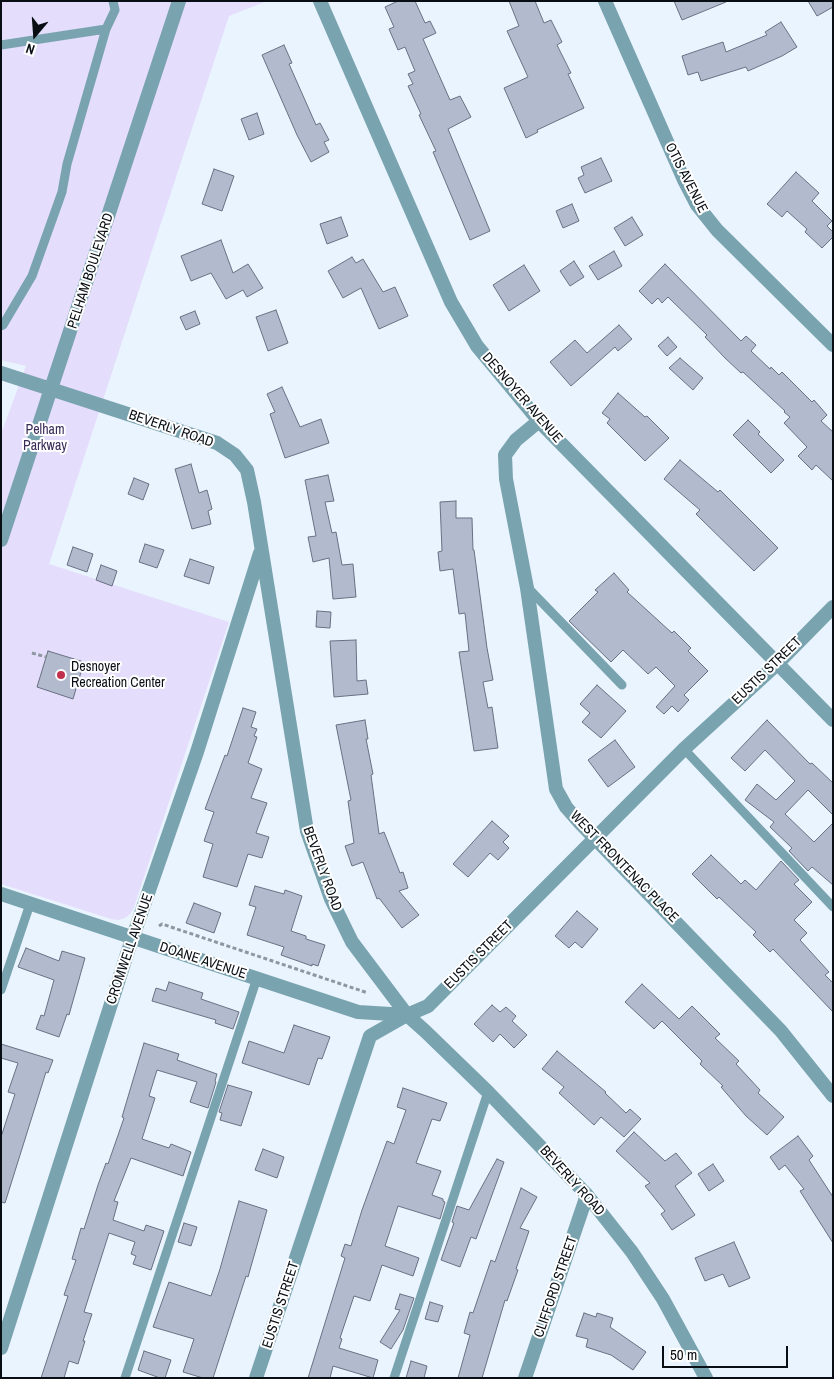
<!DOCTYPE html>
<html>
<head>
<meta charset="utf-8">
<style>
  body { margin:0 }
  #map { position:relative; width:834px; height:1379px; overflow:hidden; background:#e9f4fe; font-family:"Archivo Narrow",sans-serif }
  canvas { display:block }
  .frame { position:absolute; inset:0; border:2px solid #080e13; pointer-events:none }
  .north { position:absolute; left:10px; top:10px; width:50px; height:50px; -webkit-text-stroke:4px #fff; paint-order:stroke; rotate:198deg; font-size:14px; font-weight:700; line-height:20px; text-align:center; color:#080e13 }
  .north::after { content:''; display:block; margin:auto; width:18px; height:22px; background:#080e13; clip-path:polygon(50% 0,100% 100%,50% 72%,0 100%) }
  .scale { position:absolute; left:662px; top:1346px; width:126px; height:22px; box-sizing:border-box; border:2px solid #080e13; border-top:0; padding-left:6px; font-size:15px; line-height:18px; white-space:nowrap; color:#080e13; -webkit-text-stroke:4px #fff; paint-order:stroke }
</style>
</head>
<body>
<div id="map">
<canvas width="834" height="1379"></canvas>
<div class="frame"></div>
<div class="north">N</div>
<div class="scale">50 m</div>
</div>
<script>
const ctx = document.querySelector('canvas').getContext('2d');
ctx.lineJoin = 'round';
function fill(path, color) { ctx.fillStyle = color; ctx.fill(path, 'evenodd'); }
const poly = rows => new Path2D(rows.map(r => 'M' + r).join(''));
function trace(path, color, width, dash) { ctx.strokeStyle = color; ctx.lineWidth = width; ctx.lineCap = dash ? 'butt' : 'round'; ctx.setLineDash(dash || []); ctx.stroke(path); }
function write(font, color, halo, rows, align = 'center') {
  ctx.font = font + ' "Archivo Narrow",sans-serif'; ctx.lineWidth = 4; ctx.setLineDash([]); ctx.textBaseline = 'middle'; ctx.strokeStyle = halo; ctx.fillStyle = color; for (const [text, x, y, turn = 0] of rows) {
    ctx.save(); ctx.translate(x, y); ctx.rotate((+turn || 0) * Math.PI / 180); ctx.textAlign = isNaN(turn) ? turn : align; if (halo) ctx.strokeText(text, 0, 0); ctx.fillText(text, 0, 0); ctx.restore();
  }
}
fill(poly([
  [1,1,267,1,229,16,49,564,229,622,134,907,131,913,125,918,118,920,111,919,1,884,1,434,26,366,1,360]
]), '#e4ddfb');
const building = poly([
  [398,1,415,1,425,23,430,21,436,33,423,39,450,100,460,96,471,117,448,129,490,231,470,240,433,152,436,151,419,115,421,114,408,86,413,84,408,74,415,71,405,47,398,50,389,29,394,27,385,7,398,1],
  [509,1,535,1,544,23,551,20,562,42,557,45,571,73,568,74,584,108,537,130,538,132,526,138,504,88,528,77,507,31,519,26,509,1],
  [674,1,726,1,726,2,682,20,674,1],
  [808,1,833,1,833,7,817,16,808,1],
  [781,22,797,47,782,56,748,71,746,67,701,81,698,72,688,75,682,56,723,42,726,52,767,35,765,32,781,22],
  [284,45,292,63,289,64,316,125,320,123,329,140,324,142,329,152,311,162,297,135,262,55,284,45],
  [257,113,264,134,249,140,241,119,257,113],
  [601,158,612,181,585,193,578,178,584,175,581,167,601,158],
  [214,169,234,176,222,211,202,204,214,169],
  [796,172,819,193,812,201,832,221,827,226,833,232,833,237,822,248,805,232,807,229,787,211,782,217,767,204,796,172],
  [572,204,579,221,563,228,556,211,572,204],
  [341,217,348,236,327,244,320,224,341,217],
  [632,217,643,235,625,246,614,228,632,217],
  [221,240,233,273,248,264,263,288,247,297,243,290,226,299,211,273,191,281,181,256,221,240],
  [614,251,622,266,598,280,589,266,614,251],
  [352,257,356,263,363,259,383,292,395,287,408,316,379,329,361,288,343,298,328,271,352,257],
  [574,261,584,277,570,286,560,271,574,261],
  [665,264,741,341,746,336,756,345,751,351,770,369,771,367,779,375,782,372,812,402,814,400,827,415,821,421,833,432,833,481,816,465,812,470,798,456,807,447,784,423,790,417,784,412,785,411,743,372,741,373,725,358,705,337,707,335,668,297,662,303,658,298,652,304,639,291,665,264],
  [524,265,540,291,509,311,493,285,524,265],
  [276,310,288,343,268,351,256,317,276,310],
  [195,311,200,324,186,330,180,317,195,311],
  [619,325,632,339,618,351,615,347,571,386,550,362,575,340,587,353,619,325],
  [668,337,677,347,667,356,658,346,668,337],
  [680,358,703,378,693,390,669,368,680,358],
  [282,387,300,427,321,419,329,443,285,458,270,414,275,412,267,394,282,387],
  [618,393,645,417,647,416,669,438,645,461,607,423,610,419,602,413,618,393],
  [748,420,760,432,758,434,784,460,771,473,733,435,748,420],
  [680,460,718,492,720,490,778,548,754,571,696,514,700,510,664,479,680,460],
  [191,464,199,493,207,490,212,509,208,511,211,524,192,529,175,469,191,464],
  [328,475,334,501,325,502,332,533,336,532,342,565,353,564,356,597,333,599,329,558,313,562,308,537,316,536,305,480,328,475],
  [134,478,149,484,143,500,128,494,134,478],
  [456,501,456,518,472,518,473,550,474,550,487,648,493,680,483,682,488,708,492,707,498,748,474,751,459,652,469,651,465,613,459,614,453,569,440,571,438,552,442,551,440,502,456,501],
  [145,544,164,550,157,568,139,562,145,544],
  [73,547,93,554,87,572,67,565,73,547],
  [190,559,214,567,209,584,184,576,190,559],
  [101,565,117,571,112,586,96,580,101,565],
  [614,573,629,590,627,592,672,633,674,631,691,648,688,651,708,671,684,695,689,700,678,712,672,706,664,714,656,707,675,686,656,667,648,674,623,650,611,662,569,621,598,592,595,590,614,573],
  [317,611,331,612,330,628,316,627,317,611],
  [356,640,357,681,366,680,368,694,334,697,330,641,356,640],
  [48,651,84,662,73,699,37,687,48,651],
  [597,685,626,711,601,738,582,722,590,713,580,704,597,685],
  [243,708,256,712,251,727,257,729,254,736,257,737,248,763,262,769,251,798,267,803,256,833,269,837,262,858,248,854,237,887,203,877,213,844,204,841,214,812,205,809,225,755,227,756,243,708],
  [365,720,368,739,366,739,373,774,371,775,379,834,384,832,400,873,403,872,408,888,399,891,419,915,402,928,379,898,377,899,363,862,352,866,345,846,354,843,348,801,351,800,336,725,365,720],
  [767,720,810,764,812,763,833,783,833,815,808,790,785,814,814,842,833,823,833,885,812,867,808,871,789,851,792,848,770,827,774,822,745,800,757,784,776,800,795,781,765,750,745,771,731,758,767,720],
  [615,740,635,767,608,787,588,760,615,740],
  [492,821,509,836,503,842,509,848,498,860,490,853,468,877,453,864,492,821],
  [711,855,741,884,745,880,756,890,781,861,799,880,794,884,812,902,794,920,807,933,800,940,829,972,825,975,833,983,833,1012,773,949,770,952,753,935,756,932,719,897,717,899,692,874,711,855],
  [255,886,284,894,285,890,302,896,291,931,306,936,306,939,325,945,318,966,312,964,312,966,281,955,284,947,247,935,256,907,249,905,255,886],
  [194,903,221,913,214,933,186,923,194,903],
  [577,911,598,929,582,948,575,942,569,948,555,936,577,911],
  [26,948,59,961,62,951,85,958,69,1015,67,1014,59,1037,36,1029,41,1015,44,1016,54,980,18,967,26,948],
  [169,982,203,993,201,999,239,1012,233,1029,215,1023,216,1020,152,1001,156,988,166,991,169,982],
  [642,984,679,1019,692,1006,720,1034,715,1038,739,1061,736,1064,760,1090,758,1093,784,1117,767,1135,746,1116,721,1087,723,1086,700,1064,702,1061,662,1021,654,1029,625,1002,642,984],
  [492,1005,500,1012,506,1007,516,1016,512,1021,527,1035,514,1048,500,1034,493,1042,474,1024,492,1005],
  [294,1025,330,1037,322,1059,318,1058,309,1085,242,1063,249,1041,284,1053,294,1025],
  [144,1043,179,1054,177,1060,217,1074,215,1081,216,1082,208,1108,190,1102,197,1082,157,1070,149,1096,155,1098,142,1139,169,1148,171,1144,191,1152,183,1176,131,1158,114,1201,118,1202,113,1220,144,1231,146,1225,164,1231,151,1270,133,1264,136,1256,131,1254,135,1242,109,1233,84,1312,92,1314,83,1341,85,1341,78,1364,69,1361,64,1378,41,1378,68,1296,64,1295,76,1260,72,1259,81,1228,84,1229,98,1185,106,1163,108,1164,124,1118,122,1117,144,1043],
  [1,1044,53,1060,48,1073,46,1072,5,1203,1,1202,1,1137,15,1094,8,1092,18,1063,1,1058,1,1044],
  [557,1051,606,1092,605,1093,626,1113,630,1109,641,1119,624,1137,601,1117,594,1125,559,1093,564,1087,542,1069,557,1051],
  [228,1085,252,1092,241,1126,220,1120,222,1113,219,1112,228,1085],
  [403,1088,447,1103,440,1121,432,1119,416,1163,441,1171,432,1195,443,1199,443,1201,445,1202,440,1219,398,1206,385,1246,419,1258,413,1276,382,1265,370,1301,354,1296,340,1338,342,1339,339,1348,378,1360,373,1378,333,1366,330,1378,308,1378,345,1258,341,1256,345,1244,351,1246,362,1210,387,1141,394,1144,406,1110,397,1107,403,1088],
  [634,1132,665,1161,676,1153,692,1173,675,1186,695,1215,672,1230,661,1214,665,1211,645,1186,650,1183,616,1151,634,1132],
  [798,1136,813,1156,809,1160,833,1197,833,1243,800,1191,804,1189,785,1165,779,1170,770,1157,798,1136],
  [263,1149,284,1157,277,1178,255,1170,263,1149],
  [497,1159,504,1162,476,1239,471,1237,460,1267,441,1260,454,1223,452,1222,457,1206,469,1210,497,1159],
  [713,1164,724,1181,709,1191,698,1174,713,1164],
  [521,1188,537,1197,520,1228,529,1231,516,1269,518,1270,507,1301,505,1300,482,1378,458,1378,470,1335,464,1333,470,1312,473,1313,491,1260,495,1262,521,1188],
  [239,1201,267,1210,248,1277,246,1276,213,1378,203,1378,183,1372,194,1339,153,1327,169,1282,211,1296,220,1269,239,1201],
  [184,1223,197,1227,191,1246,178,1242,184,1223],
  [734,1242,750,1278,729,1287,723,1274,705,1281,695,1258,734,1242],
  [400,1294,414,1298,403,1330,391,1349,380,1342,400,1310,395,1309,400,1294],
  [430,1302,443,1306,438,1322,425,1319,430,1302],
  [584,1313,596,1317,597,1313,613,1318,610,1327,646,1352,633,1370,611,1355,586,1347,588,1339,576,1336,584,1313],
  [144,1351,171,1360,165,1378,160,1378,138,1370,144,1351],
  [411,1361,427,1366,424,1378,406,1378,411,1361]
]);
fill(building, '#b2bace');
trace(building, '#6a7083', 1);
trace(poly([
  [32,653,46,657],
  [159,926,162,924,368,993]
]), '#8e979f', 3, [4, 2.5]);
trace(poly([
  [1,45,106,29],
  [1,326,3,325,32,276,62,192,67,164,106,29,115,10,113,1],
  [528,588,622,685],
  [684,749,833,907],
  [1,990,30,904],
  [125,1378,257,978],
  [394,1378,488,1092]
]), '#79a3af', 9);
trace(poly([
  [320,1,451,302,477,346,539,421,833,720],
  [605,1,684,180,697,205,717,230,833,345],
  [1,373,217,443,235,455,247,470,254,502,307,831,331,899,352,942,407,1015,425,1031,488,1092,587,1195,632,1252,663,1299,706,1378],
  [539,421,516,440,505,455,506,479,527,588,556,789,566,807,580,823,781,1031,833,1096],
  [1,540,179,1],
  [1,894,358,1012,407,1015],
  [1,1348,127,954,197,752,260,553],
  [256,1378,370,1036,407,1015,428,1006,684,749,777,664,833,607],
  [525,1378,587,1195]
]), '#79a3af', 14);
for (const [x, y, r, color] of [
  [61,675,5,"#c1304c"]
]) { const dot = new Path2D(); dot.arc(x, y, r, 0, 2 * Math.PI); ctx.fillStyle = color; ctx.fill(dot); trace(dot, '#fff', 2); }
write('14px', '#080e13', '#fff', [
  ["OTIS AVENUE",686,178,63],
  ["PELHAM BOULEVARD",91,271,-72],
  ["DESNOYER AVENUE",522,398,49],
  ["BEVERLY ROAD",171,429,19],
  ["EUSTIS STREET",767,671,-44],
  ["WEST FRONTENAC PLACE",624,867,46],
  ["BEVERLY ROAD",322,869,70],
  ["CROMWELL AVENUE",130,949,-71],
  ["EUSTIS STREET",479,955,-45],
  ["DOANE AVENUE",203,961,18],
  ["BEVERLY ROAD",572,1181,48],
  ["CLIFFORD STREET",556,1287,-71],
  ["EUSTIS STREET",281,1305,-72]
]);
write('14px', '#392c59', '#fff', [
  ["Pelham",45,430],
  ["Parkway",45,446]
]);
write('14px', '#080e13', '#fff', [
  ["Desnoyer",71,667],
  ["Recreation Center",71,683]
], 'left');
</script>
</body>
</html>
